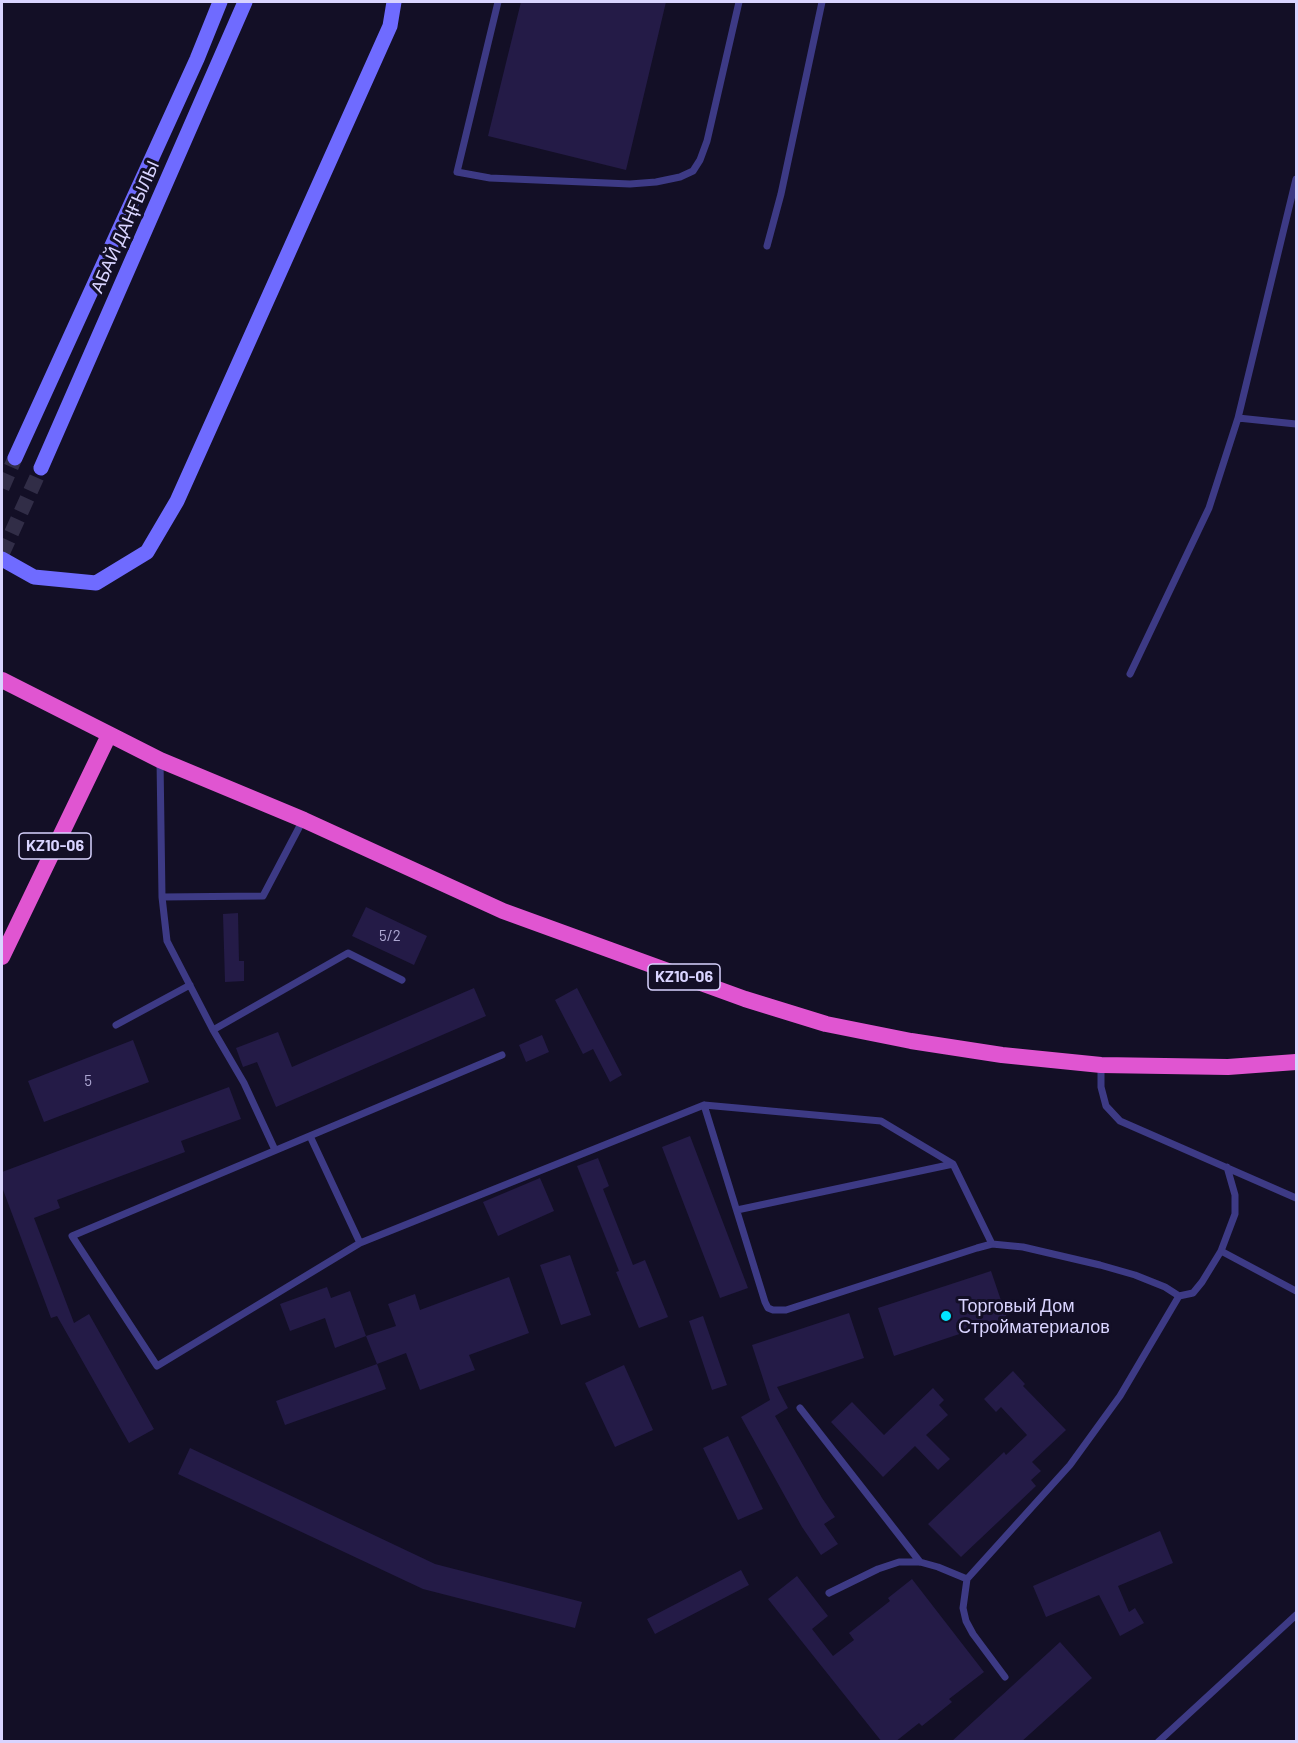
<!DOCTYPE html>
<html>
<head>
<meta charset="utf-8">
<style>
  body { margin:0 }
  #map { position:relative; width:1298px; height:1743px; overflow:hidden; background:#130f26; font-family:Barlow,sans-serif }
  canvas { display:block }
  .frame { position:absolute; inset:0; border:3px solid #d9d4ff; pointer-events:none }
</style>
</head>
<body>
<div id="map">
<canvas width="1298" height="1743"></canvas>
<div class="frame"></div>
</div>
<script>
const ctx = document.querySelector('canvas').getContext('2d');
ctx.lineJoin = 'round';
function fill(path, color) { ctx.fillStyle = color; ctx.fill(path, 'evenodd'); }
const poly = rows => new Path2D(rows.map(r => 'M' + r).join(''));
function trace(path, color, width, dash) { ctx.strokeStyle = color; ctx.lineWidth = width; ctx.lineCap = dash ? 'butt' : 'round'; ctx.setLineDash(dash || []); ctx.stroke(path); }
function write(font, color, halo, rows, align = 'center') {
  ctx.font = font + ' Barlow,sans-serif'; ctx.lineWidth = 6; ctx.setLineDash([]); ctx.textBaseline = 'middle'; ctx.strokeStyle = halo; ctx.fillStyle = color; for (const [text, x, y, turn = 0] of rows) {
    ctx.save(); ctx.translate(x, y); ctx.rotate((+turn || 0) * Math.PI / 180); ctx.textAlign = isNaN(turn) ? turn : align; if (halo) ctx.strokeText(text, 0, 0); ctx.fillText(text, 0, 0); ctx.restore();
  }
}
fill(poly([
  [521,2,666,2,626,170,488,136],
  [366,907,427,936,414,965,352,936],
  [238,913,239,961,244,961,244,981,225,982,223,914],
  [474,988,486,1016,276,1107,257,1062,243,1067,236,1048,278,1032,292,1067],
  [577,988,622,1075,610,1082,593,1049,583,1054,555,1000],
  [542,1035,549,1052,526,1062,519,1045],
  [133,1040,149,1082,44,1122,28,1081],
  [229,1087,241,1119,181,1141,185,1152,57,1200,60,1208,34,1218,74,1323,89,1314,154,1429,129,1443,57,1316,51,1318,2,1187,2,1172],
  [690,1136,748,1288,720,1298,662,1147],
  [598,1158,609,1186,603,1189,633,1265,645,1260,668,1317,639,1328,616,1272,619,1271,577,1166],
  [540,1178,554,1211,498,1236,483,1202],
  [570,1255,591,1315,561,1325,540,1265],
  [991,1271,1007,1318,894,1356,878,1308],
  [509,1277,529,1333,469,1355,475,1370,420,1390,406,1353,377,1364,366,1336,396,1326,388,1304,415,1294,420,1310],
  [327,1287,331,1298,350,1291,366,1336,335,1348,325,1318,290,1331,280,1304],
  [849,1313,864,1358,777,1387,788,1408,775,1416,822,1498,835,1517,824,1524,838,1544,821,1555,802,1527,741,1417,770,1400,752,1345],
  [703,1316,727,1385,712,1390,689,1321],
  [377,1364,386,1389,285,1425,276,1401],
  [624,1365,653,1430,615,1447,585,1383],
  [1013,1371,1025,1384,1023,1386,1066,1430,1032,1462,1041,1471,1031,1480,1036,1486,961,1557,928,1524,1004,1452,1006,1455,1027,1435,1001,1407,996,1412,984,1399],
  [933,1388,944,1400,939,1405,948,1415,926,1435,950,1459,938,1470,915,1446,883,1477,831,1422,852,1402,884,1435],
  [728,1436,763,1509,738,1520,703,1448],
  [190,1448,435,1564,582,1602,575,1628,423,1589,178,1474],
  [1160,1531,1173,1563,1118,1586,1129,1612,1135,1608,1144,1623,1120,1636,1099,1595,1046,1617,1033,1586],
  [741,1570,749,1585,655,1634,647,1619],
  [797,1576,828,1616,812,1629,833,1656,854,1640,849,1633,890,1601,888,1598,912,1579,984,1672,949,1699,952,1702,922,1726,919,1723,895,1742,882,1742,768,1599],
  [1060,1642,1092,1678,1021,1742,951,1742]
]), '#241b47');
trace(poly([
  [2,488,15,458],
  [2,554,41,468]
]), '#312d47', 15, [15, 8]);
trace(poly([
  [498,2,457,172,490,178,630,184,656,182,680,177,693,171,700,160,707,141,739,2],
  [767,246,781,194,822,2],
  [1238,418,1296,424],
  [1130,674,1209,508,1238,418,1296,179],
  [160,760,162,897,167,941,213,1030,244,1083,275,1150],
  [162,897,263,896,303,820],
  [116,1025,190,985],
  [213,1030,348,953,402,980],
  [502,1055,72,1236,157,1366,360,1243,704,1105,881,1121,953,1164,992,1244],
  [1101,1065,1101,1087,1106,1106,1120,1121,1296,1198],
  [704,1105,765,1302,768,1308,773,1310,786,1310,977,1248,992,1244,1023,1247,1100,1265,1135,1275,1165,1287,1179,1296,1193,1293,1202,1282,1221,1251,1235,1214,1235,1195,1227,1167],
  [310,1136,360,1243],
  [737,1210,953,1164],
  [1221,1251,1296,1291],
  [800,1408,920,1562],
  [829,1593,878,1569,899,1562,920,1562,938,1567,967,1579],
  [1005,1677,973,1634,966,1621,963,1608,967,1579,1070,1465,1120,1396,1179,1296],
  [1158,1742,1296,1615]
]), '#3d3a85', 7);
trace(poly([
  [15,458,197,59,220,2],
  [41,468,245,2],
  [2,559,34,577,96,583,147,552,177,501,390,26,394,2]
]), '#6f6bff', 15);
trace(poly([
  [2,680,160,760,304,820,503,911,745,999,826,1024,911,1041,1002,1055,1101,1065,1228,1067,1296,1062],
  [2,957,109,735]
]), '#e055d1', 16);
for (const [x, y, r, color] of [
  [946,1316,6,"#00e5ff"]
]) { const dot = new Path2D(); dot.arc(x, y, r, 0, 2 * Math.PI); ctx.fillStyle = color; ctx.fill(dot); trace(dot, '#130f26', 2); }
write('15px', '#aca6d1', null, [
  ["5/2",390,936],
  ["5",88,1081]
]);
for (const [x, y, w] of [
  [55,846,72],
  [684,977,72]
]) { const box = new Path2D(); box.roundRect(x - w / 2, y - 13, w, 26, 4.5); ctx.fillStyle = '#130f26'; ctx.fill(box); trace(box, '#d9d4ff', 1.5); }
write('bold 16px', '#d9d4ff', null, [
  ["KZ10-06",55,846],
  ["KZ10-06",684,977]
]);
write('18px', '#d9d4ff', '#130f26', [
  ["АБАЙ ДАҢҒЫЛЫ",125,227,-66]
]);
write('18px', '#d9d4ff', '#130f26', [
  ["Торговый Дом",958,1306],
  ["Стройматериалов",958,1327]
], 'left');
</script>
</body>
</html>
